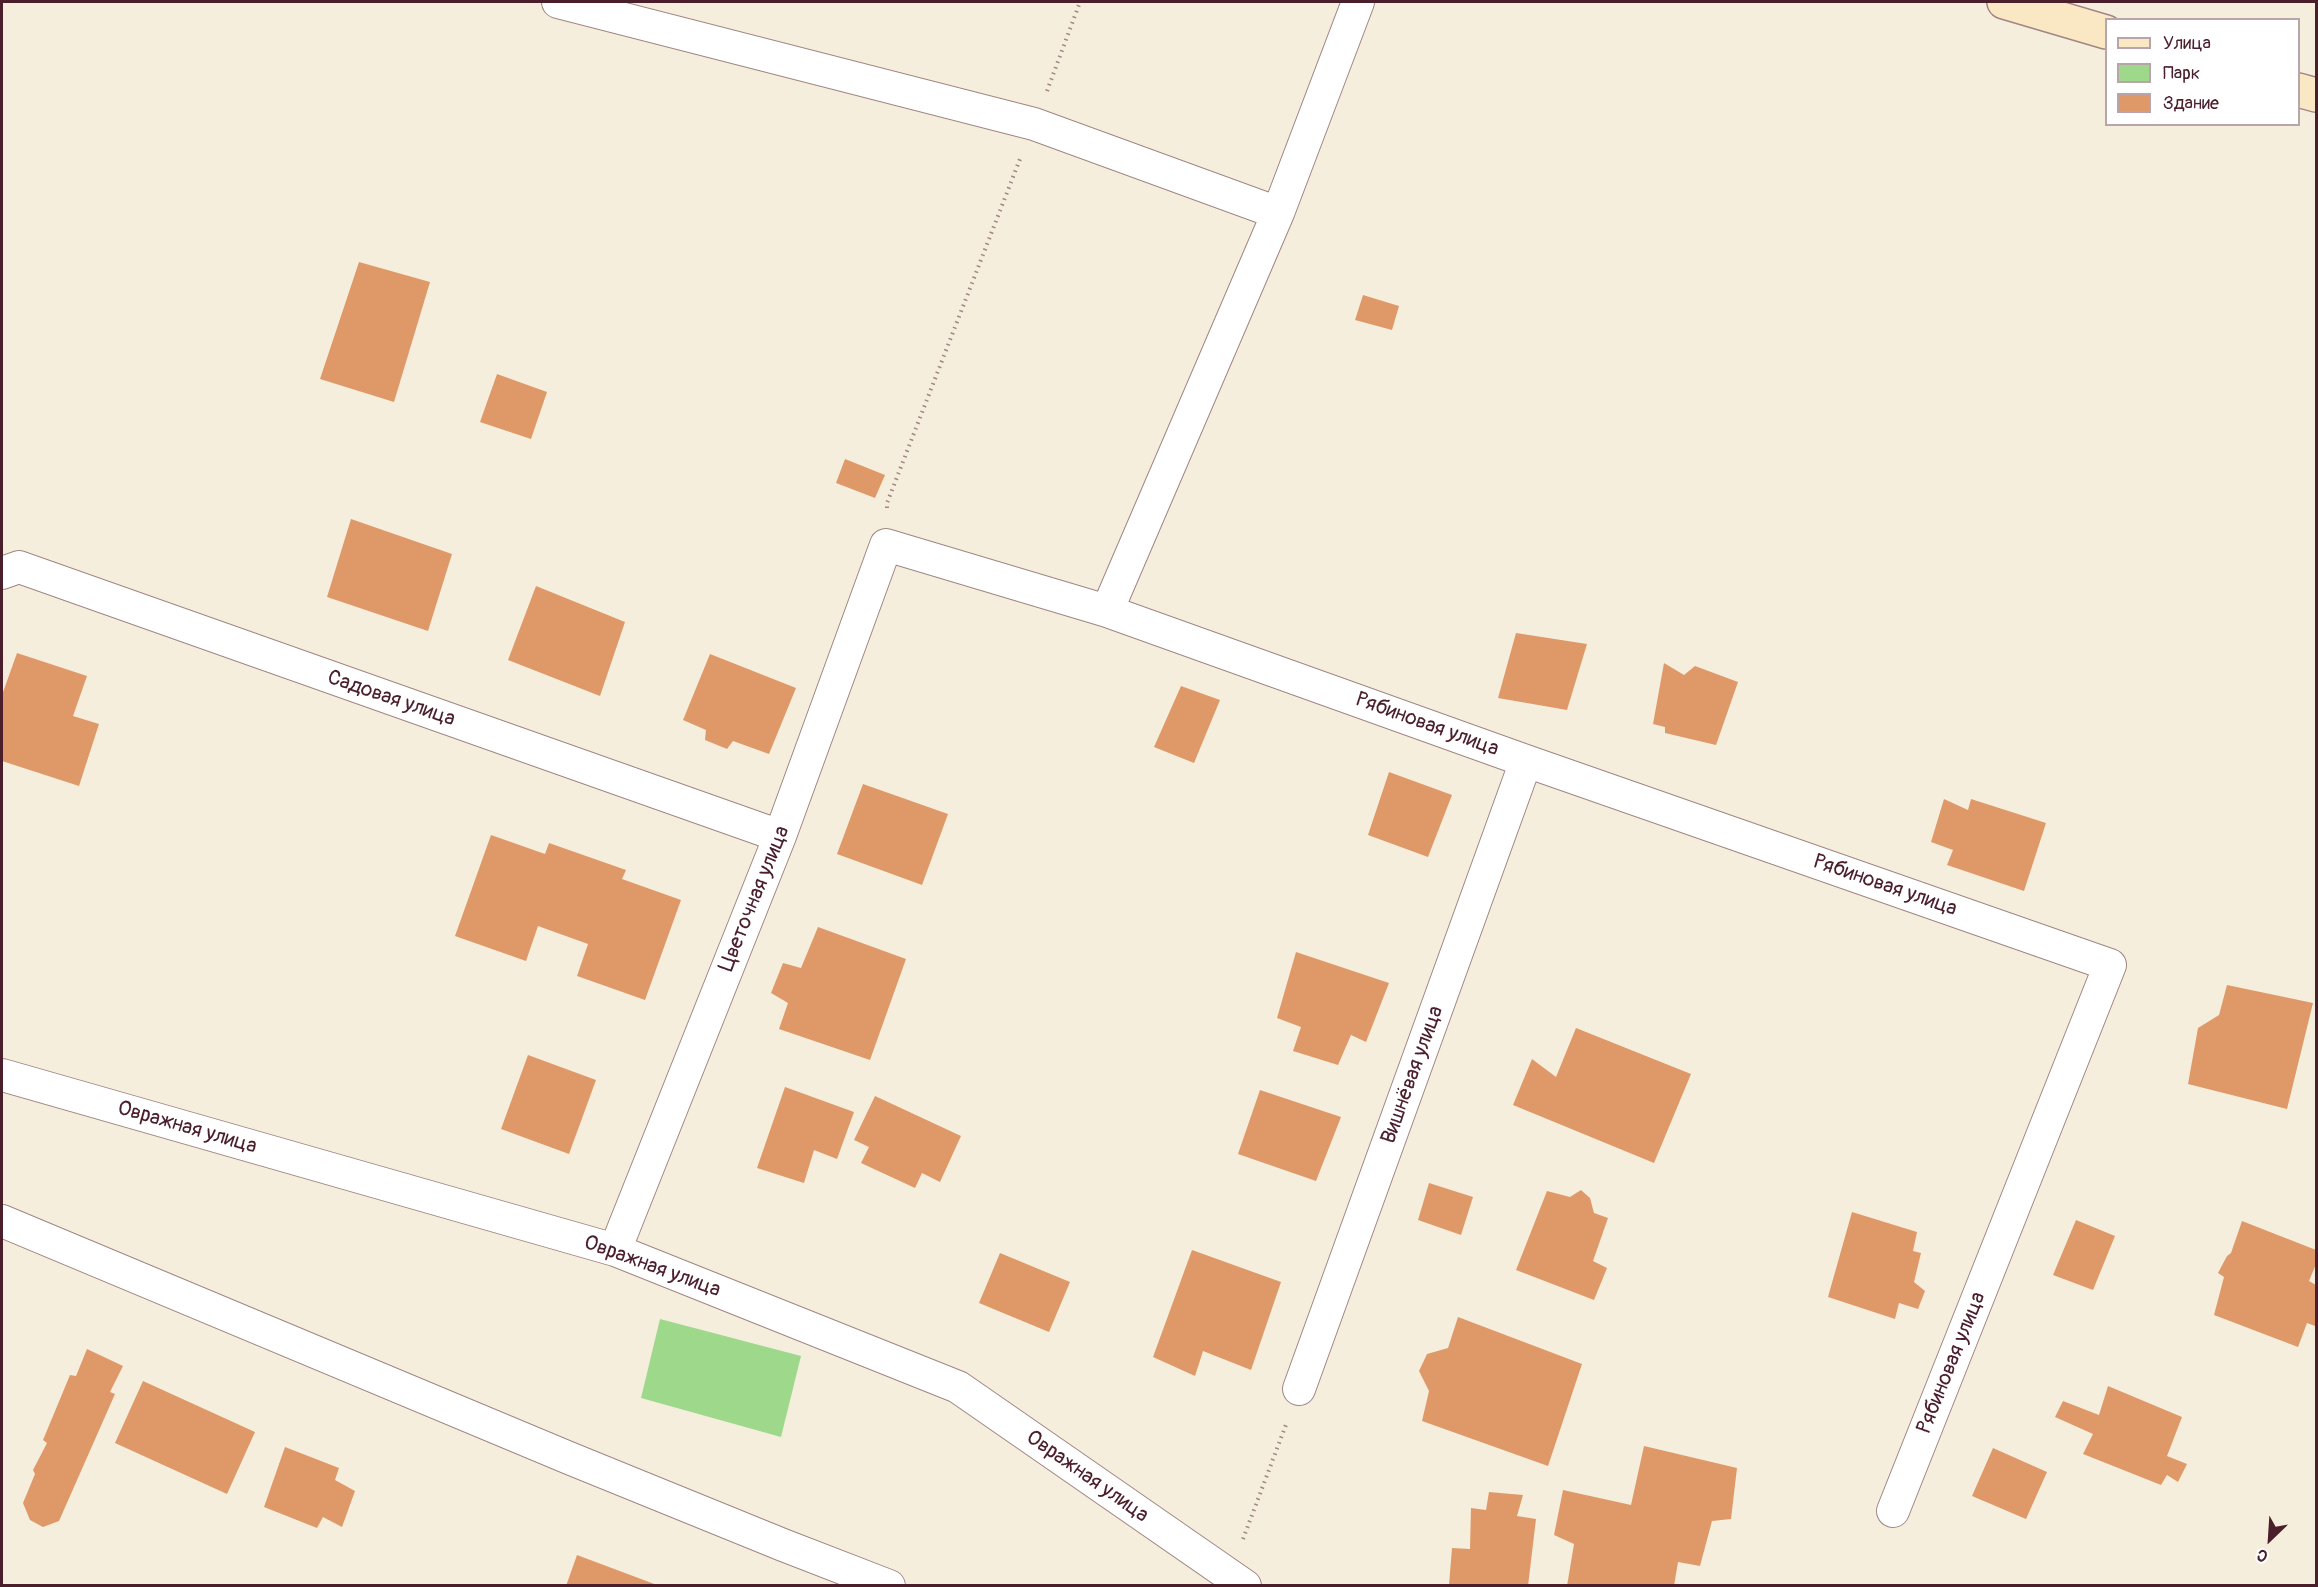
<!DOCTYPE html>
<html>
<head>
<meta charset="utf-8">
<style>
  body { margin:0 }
  #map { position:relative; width:2318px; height:1587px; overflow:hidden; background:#f6eedd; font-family:Pangolin,sans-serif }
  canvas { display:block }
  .frame { position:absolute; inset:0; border:3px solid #4a1f2b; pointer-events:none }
  .legend { position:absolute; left:2105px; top:18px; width:195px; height:108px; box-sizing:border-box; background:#fff; border:2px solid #b7a5aa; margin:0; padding:8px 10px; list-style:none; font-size:18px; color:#4a1f2b }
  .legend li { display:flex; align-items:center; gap:12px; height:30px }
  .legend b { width:30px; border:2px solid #b7a5aa }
  .north { position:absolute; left:2240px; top:1509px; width:60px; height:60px; -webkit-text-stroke:4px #fff; paint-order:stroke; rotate:205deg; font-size:16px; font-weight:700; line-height:24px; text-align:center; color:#4a1f2b }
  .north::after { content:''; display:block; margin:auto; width:21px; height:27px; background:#4a1f2b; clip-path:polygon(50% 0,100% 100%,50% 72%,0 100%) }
</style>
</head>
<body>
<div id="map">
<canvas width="2318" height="1587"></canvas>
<div class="frame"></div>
<ul class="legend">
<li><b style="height:8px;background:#fae7c3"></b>Улица</li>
<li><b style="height:16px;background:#9dd88b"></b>Парк</li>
<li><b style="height:16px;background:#df9968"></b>Здание</li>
</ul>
<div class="north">С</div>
</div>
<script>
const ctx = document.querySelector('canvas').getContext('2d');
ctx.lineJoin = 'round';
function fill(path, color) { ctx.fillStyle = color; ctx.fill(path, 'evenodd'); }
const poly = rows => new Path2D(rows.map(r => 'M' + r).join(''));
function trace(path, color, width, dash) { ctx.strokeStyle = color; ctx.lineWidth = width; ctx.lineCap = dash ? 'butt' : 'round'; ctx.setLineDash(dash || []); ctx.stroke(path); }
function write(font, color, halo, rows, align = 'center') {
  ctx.font = font + ' Pangolin,sans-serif'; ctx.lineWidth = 6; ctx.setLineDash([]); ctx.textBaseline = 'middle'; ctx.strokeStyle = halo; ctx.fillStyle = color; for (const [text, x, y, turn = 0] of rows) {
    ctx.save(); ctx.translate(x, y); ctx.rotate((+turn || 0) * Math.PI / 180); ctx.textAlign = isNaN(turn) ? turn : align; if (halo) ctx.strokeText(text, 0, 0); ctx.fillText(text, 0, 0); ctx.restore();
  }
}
fill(poly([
  [660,1319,801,1356,781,1437,641,1398]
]), '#9dd88b');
fill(poly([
  [359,262,430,282,394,402,320,379],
  [1363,295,1399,306,1392,330,1355,320],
  [497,374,547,392,531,439,480,422],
  [845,459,885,475,875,498,836,483],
  [351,519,452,554,428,631,327,597],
  [536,586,625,622,600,696,508,660],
  [1516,633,1587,644,1567,710,1498,698],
  [17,653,87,676,73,716,99,724,79,786,2,761,2,695],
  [710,654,796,688,769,754,733,741,727,749,705,740,706,730,683,720],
  [1664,663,1684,675,1695,666,1738,682,1716,745,1665,733,1665,727,1653,724],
  [1181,686,1220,700,1194,763,1154,747],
  [1389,772,1452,795,1428,857,1368,835],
  [863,784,948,814,922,885,837,854],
  [1944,799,1968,810,1971,799,2046,823,2024,891,1947,865,1953,850,1931,842],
  [491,835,545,854,549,843,626,870,622,879,681,900,645,1000,577,976,588,944,538,926,526,961,455,936],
  [818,927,906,959,870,1060,779,1029,788,1003,771,993,783,963,801,968],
  [1296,952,1389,983,1366,1042,1351,1035,1338,1065,1293,1051,1301,1027,1277,1018],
  [2227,985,2313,1003,2287,1109,2188,1084,2198,1028,2219,1015],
  [1576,1028,1691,1074,1654,1163,1513,1105,1532,1059,1556,1077],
  [528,1055,596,1080,569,1154,501,1129],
  [785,1087,854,1112,837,1159,814,1150,804,1183,757,1168],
  [1260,1090,1341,1117,1316,1181,1238,1154],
  [875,1096,961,1136,940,1182,922,1173,915,1188,861,1163,869,1147,854,1140],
  [1429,1183,1473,1197,1461,1235,1418,1220],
  [1581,1190,1590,1198,1594,1213,1608,1218,1593,1261,1607,1268,1594,1300,1516,1270,1547,1191,1570,1197],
  [1852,1212,1917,1232,1913,1251,1921,1253,1914,1282,1925,1291,1918,1309,1899,1303,1895,1319,1828,1297],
  [2076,1220,2115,1236,2093,1290,2053,1275],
  [2242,1221,2316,1250,2316,1264,2309,1281,2316,1285,2316,1323,2315,1326,2307,1323,2298,1347,2214,1315,2224,1277,2218,1273,2227,1256,2231,1253],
  [1192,1250,1281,1282,1251,1370,1203,1351,1195,1376,1153,1357],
  [1000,1253,1070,1282,1049,1332,979,1303],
  [1458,1317,1582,1364,1548,1466,1422,1421,1429,1391,1419,1371,1427,1354,1448,1348],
  [87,1349,123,1366,110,1392,115,1394,59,1521,43,1527,30,1520,23,1503,35,1474,33,1470,47,1443,43,1440,70,1375,76,1376],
  [143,1381,255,1432,227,1494,115,1443],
  [2108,1386,2182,1417,2167,1456,2187,1464,2178,1482,2167,1475,2161,1485,2083,1454,2093,1434,2055,1417,2063,1401,2099,1415],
  [1644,1446,1737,1468,1731,1519,1712,1521,1700,1566,1678,1562,1674,1586,1567,1586,1574,1544,1554,1535,1563,1490,1631,1505],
  [285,1447,339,1468,335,1480,355,1491,342,1527,323,1517,317,1528,264,1507],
  [1993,1448,2047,1472,2026,1519,1972,1496],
  [1489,1492,1523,1495,1517,1516,1536,1519,1528,1586,1449,1585,1452,1548,1470,1549,1471,1508,1486,1510],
  [577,1555,657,1585,657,1586,566,1586]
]), '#df9968');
const minor = poly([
  [558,2,1034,124,1278,213],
  [2,573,19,567,780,836],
  [1107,611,1278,213,1358,2],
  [2,1075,615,1250,958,1387,1245,1586],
  [2,1221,569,1458,783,1545,889,1586],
  [615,1250,780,836,886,545,1107,611,1526,761,2110,965,1893,1511],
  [1299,1389,1526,761]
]);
const secondary = poly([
  [2004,2,2106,32],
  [2298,90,2316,95]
]);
trace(minor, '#a08684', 34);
trace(secondary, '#a08684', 36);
trace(poly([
  [1047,91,1080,2],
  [887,508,887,503,1020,159],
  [1243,1539,1287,1422]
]), '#a08684', 4, [1.5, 4.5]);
trace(minor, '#fff', 32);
trace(secondary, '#fae7c3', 33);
write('21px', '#4a1f2b', '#fff', [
  ["Садовая улица",391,699,19],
  ["Рябиновая улица",1427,725,20],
  ["Рябиновая улица",1885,886,19],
  ["Цветочная улица",755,899,-68],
  ["Вишнёвая улица",1413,1075,-70],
  ["Овражная улица",187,1128,16],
  ["Овражная улица",652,1267,20],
  ["Рябиновая улица",1952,1363,-68],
  ["Овражная улица",1087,1477,35]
]);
</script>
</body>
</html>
